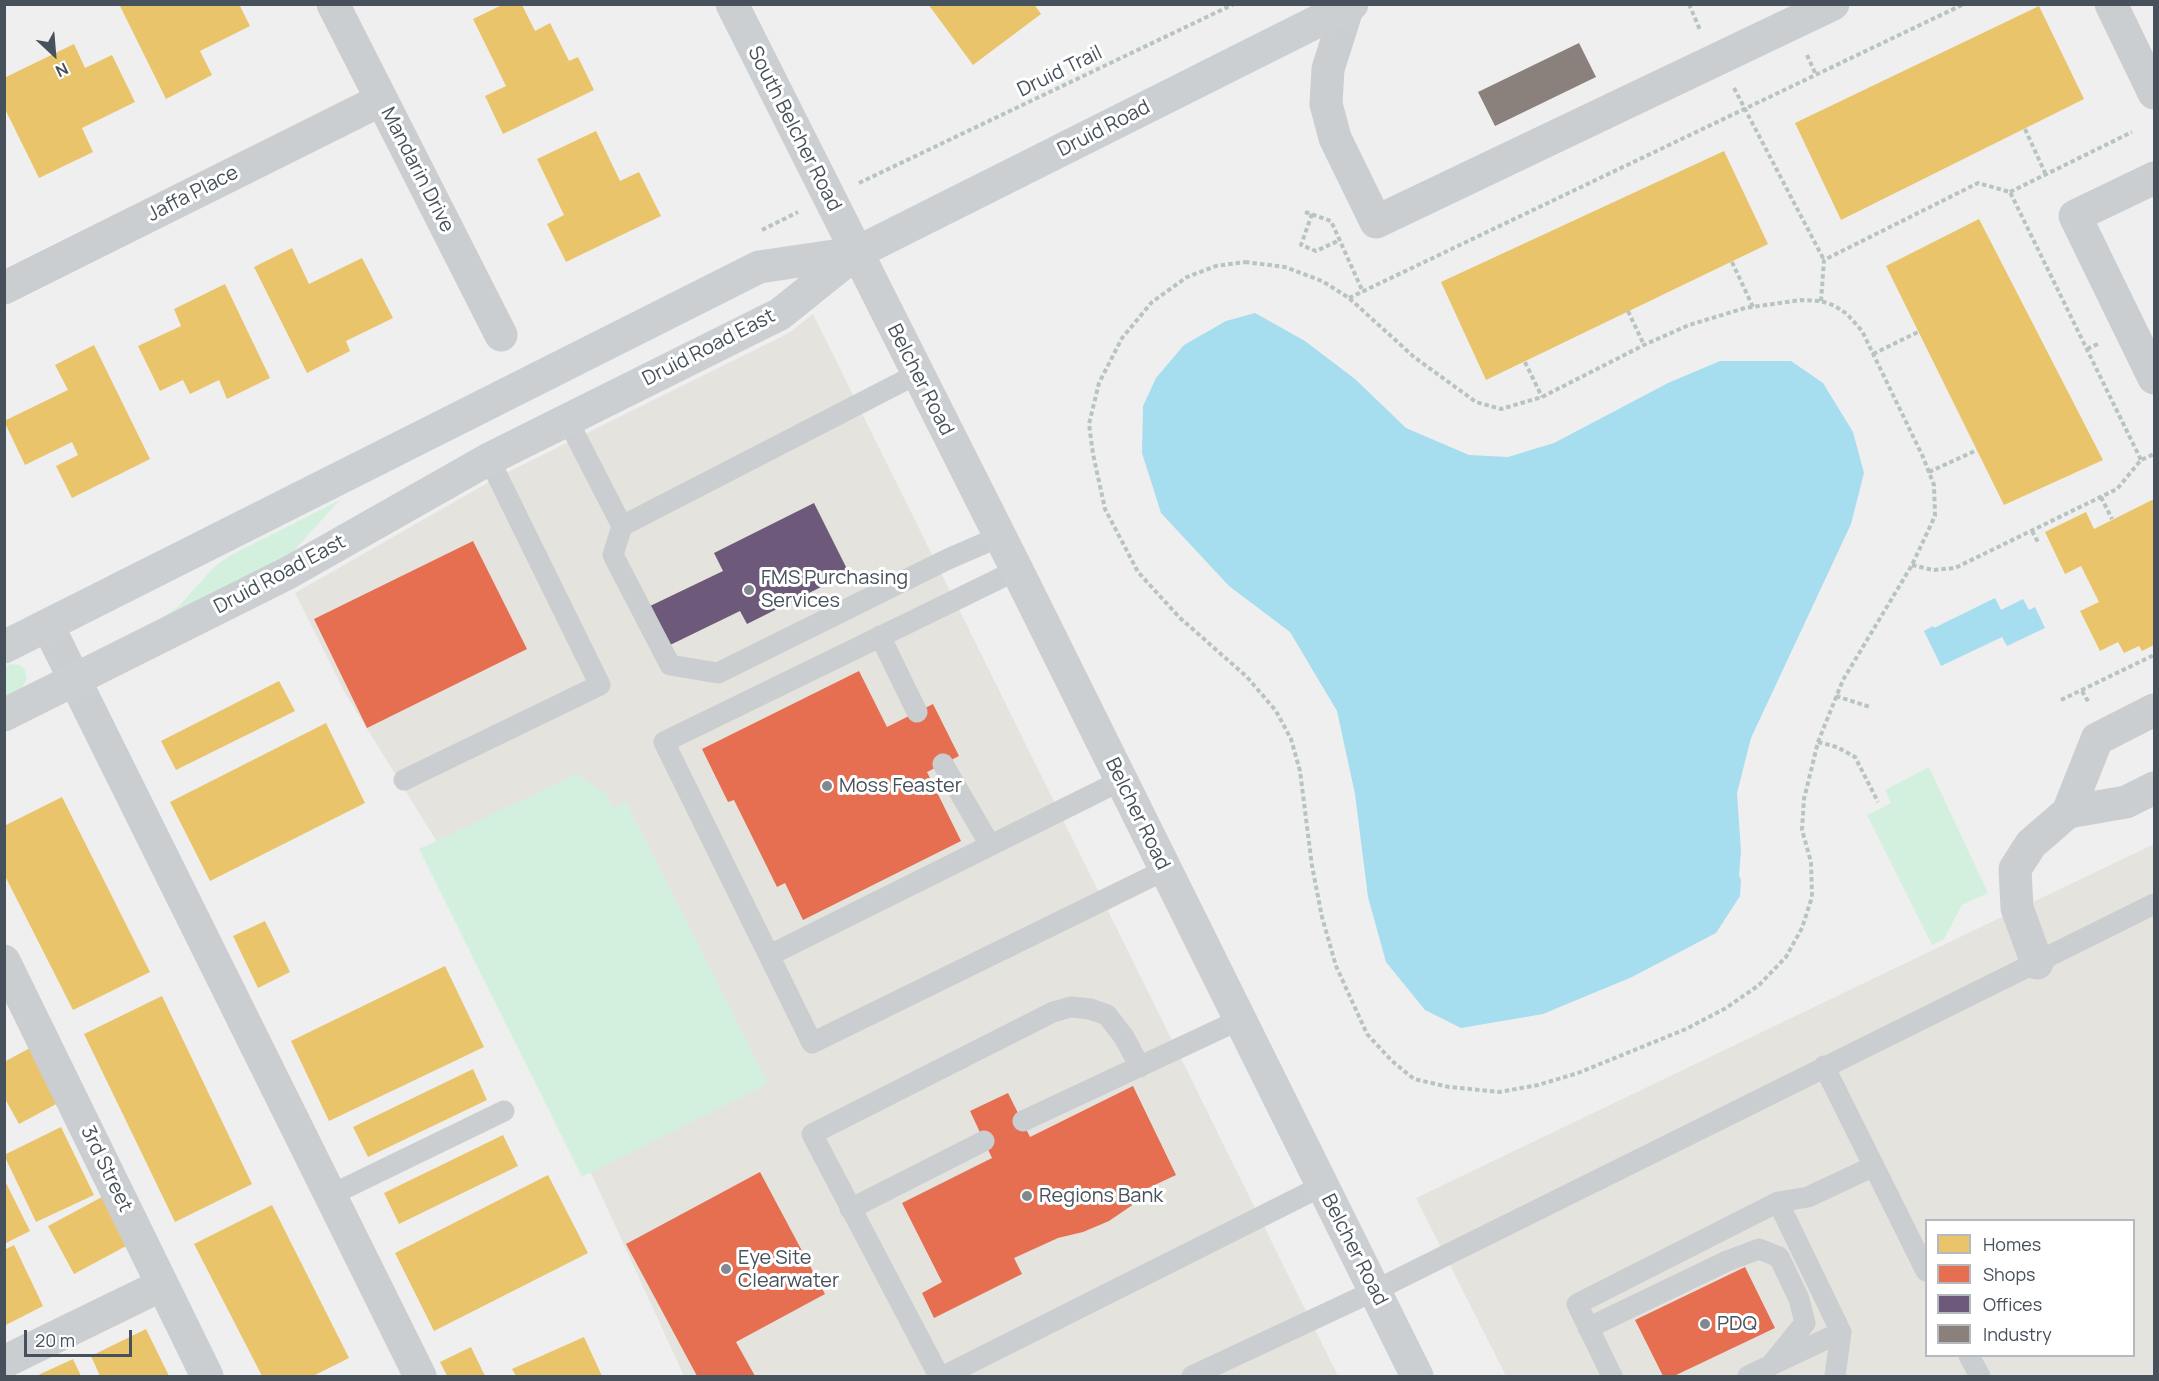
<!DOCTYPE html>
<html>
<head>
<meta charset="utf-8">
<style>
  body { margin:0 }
  #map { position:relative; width:2159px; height:1381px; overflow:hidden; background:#f0efef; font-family:Manrope,sans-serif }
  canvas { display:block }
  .frame { position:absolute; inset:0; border:6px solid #46515c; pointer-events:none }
  .legend { position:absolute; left:1925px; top:1219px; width:210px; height:138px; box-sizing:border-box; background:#fff; border:2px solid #b5b9be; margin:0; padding:8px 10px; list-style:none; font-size:18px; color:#46515c }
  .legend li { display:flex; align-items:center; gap:12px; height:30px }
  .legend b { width:30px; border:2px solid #b5b9be }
  .north { position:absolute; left:24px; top:24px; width:60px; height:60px; -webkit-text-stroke:4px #fff; paint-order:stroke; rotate:154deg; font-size:16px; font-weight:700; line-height:24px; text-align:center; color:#46515c }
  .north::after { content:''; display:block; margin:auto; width:21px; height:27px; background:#46515c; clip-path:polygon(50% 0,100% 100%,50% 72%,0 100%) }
  .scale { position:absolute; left:24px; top:1330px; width:108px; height:27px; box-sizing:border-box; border:3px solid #46515c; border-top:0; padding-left:8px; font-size:18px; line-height:21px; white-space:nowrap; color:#46515c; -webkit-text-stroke:4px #fff; paint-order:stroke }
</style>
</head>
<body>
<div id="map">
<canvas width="2159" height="1381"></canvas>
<div class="frame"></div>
<ul class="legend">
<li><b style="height:16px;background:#e9c46a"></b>Homes</li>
<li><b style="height:16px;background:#e76f51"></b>Shops</li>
<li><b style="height:16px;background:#6d597a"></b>Offices</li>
<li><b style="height:16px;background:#8a817c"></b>Industry</li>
</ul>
<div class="north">N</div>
<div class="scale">20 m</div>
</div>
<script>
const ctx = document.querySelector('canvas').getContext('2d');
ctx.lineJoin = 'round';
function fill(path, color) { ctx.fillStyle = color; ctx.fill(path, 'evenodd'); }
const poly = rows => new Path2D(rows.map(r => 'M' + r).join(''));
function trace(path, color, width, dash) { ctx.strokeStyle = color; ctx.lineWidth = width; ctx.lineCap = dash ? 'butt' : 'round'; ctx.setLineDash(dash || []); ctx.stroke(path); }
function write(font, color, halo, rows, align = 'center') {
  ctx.font = font + ' Manrope,sans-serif'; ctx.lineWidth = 6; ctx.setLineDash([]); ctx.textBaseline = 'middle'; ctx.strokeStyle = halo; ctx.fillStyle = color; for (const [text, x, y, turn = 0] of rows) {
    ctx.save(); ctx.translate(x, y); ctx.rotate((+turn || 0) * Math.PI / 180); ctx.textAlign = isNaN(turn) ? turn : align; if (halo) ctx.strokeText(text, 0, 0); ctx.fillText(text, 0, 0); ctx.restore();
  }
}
fill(poly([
  [813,314,1338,1376,684,1376,447,858,345,693,295,593,498,477,789,333],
  [2154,844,2154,1376,1506,1376,1416,1198],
  [1926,1220,2134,1220,2134,1356,1926,1356]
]), '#e5e3dd');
fill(poly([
  [340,500,278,568,150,626,179,606,214,567,231,555],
  [12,664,20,665,24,668,27,678,20,692,5,702,5,666],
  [1929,767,1988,893,1962,905,1944,939,1932,945,1867,815,1891,803,1885,790],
  [577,774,606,794,613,808,626,802,768,1083,582,1177,419,849]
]), '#d3f0de');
fill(poly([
  [1255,313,1305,341,1355,379,1406,428,1469,455,1508,457,1554,443,1668,383,1720,361,1791,361,1823,383,1853,432,1864,473,1851,524,1751,738,1737,793,1741,851,1739,875,1741,880,1740,896,1716,933,1632,977,1543,1014,1461,1028,1425,1010,1386,962,1368,897,1355,794,1337,711,1290,632,1229,586,1161,513,1142,453,1143,406,1156,378,1184,345,1226,321],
  [1995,598,2001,610,2023,599,2029,610,2035,607,2045,628,2007,646,2002,637,1941,666,1924,631,1933,626,1934,628]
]), '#a6ddef');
fill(poly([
  [119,4,239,4,250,26,200,51,212,75,166,99],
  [928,4,1034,4,1041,14,973,65],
  [502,5,522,5,535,31,550,23,569,61,578,57,594,90,503,134,485,96,506,86,473,19],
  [2039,6,2084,99,1841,220,1795,123],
  [74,44,85,68,112,55,135,102,82,128,93,152,39,178,4,107,4,78],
  [596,131,620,181,639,172,661,216,566,262,547,224,564,215,537,159],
  [1724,151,1768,244,1486,380,1441,282],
  [1979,219,2103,460,2004,505,1886,266],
  [292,248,309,284,362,258,393,318,346,341,350,351,307,373,254,267],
  [225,284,270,378,227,399,219,380,190,394,183,380,160,391,138,346,181,326,174,309],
  [94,345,150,459,72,498,56,466,78,455,72,442,25,465,4,421,68,390,55,365],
  [2154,499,2154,645,2142,651,2139,646,2124,653,2118,642,2100,651,2080,611,2099,602,2081,566,2065,574,2045,532,2086,512,2094,529],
  [279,681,295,711,176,770,161,741],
  [326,723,365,803,210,881,170,802],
  [62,797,150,972,73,1010,4,874,4,826],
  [265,921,290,972,258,988,233,936],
  [445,966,484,1047,329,1121,291,1041],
  [162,996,252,1184,175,1222,84,1034],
  [30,1048,60,1102,19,1124,4,1097,4,1062],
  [473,1069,487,1100,368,1157,353,1127],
  [61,1127,94,1195,36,1222,4,1155],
  [503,1135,518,1166,399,1224,384,1193],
  [548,1175,588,1253,434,1331,395,1253],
  [4,1179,30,1231,4,1244],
  [102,1197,128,1245,74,1274,48,1226],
  [272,1205,349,1358,313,1376,262,1376,194,1244],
  [14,1245,43,1306,4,1326,4,1250],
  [146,1329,169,1376,100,1376,91,1356],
  [584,1337,602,1376,516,1376,512,1369],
  [471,1347,485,1376,447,1376,440,1362],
  [73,1359,81,1376,36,1376]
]), '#e9c46a');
fill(poly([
  [473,541,527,649,367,728,314,619],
  [859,671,887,727,933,704,959,756,927,772,961,841,803,920,785,883,777,887,734,800,728,802,702,749],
  [1133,1086,1176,1175,1146,1189,1131,1206,1109,1221,1083,1232,1058,1238,1014,1258,1022,1274,934,1318,922,1293,942,1282,902,1203,992,1158,970,1111,1008,1093,1030,1137],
  [760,1172,825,1294,736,1342,755,1376,697,1376,626,1244],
  [1745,1267,1775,1328,1674,1376,1663,1376,1635,1320]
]), '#e76f51');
fill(poly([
  [814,503,849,573,747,624,740,611,668,646,648,607,723,571,714,553]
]), '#6d597a');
fill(poly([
  [1579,43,1596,77,1495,126,1478,92]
]), '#8a817c');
trace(poly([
  [1689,4,1700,30],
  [1807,55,1816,75],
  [1734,88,1824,260],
  [2025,129,2046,175],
  [859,183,1234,4],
  [2010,192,2132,132],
  [1305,212,1331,221,1363,292],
  [1312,214,1301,245,1316,251,1340,240],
  [762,230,798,212],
  [1245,262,1285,267,1322,281,1349,298,1414,357,1476,402,1501,409,1542,397,1644,345,1689,325,1745,308,1801,300,1821,301,1835,306,1847,314,1862,331,1923,457,1934,485,1935,516,1912,565,1843,680,1818,742,1804,799,1802,830,1811,862,1812,897,1802,928,1786,957,1759,985,1726,1008,1686,1029,1578,1073,1538,1085,1499,1092,1449,1087,1414,1079,1392,1061,1367,1034,1336,966,1322,917,1312,866,1300,771,1291,739,1276,711,1247,677,1179,617,1138,572,1105,509,1093,454,1089,424,1099,383,1122,338,1152,302,1187,277,1216,266,1245,262],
  [1732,262,1753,307],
  [1349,298,1964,4],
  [1821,301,1824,260,1978,183,2010,192,2141,460],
  [1628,311,1644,345],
  [2087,349,2100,343],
  [1873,354,1918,332],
  [1525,362,1542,397],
  [1929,472,1977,450],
  [2101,497,2112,519],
  [2032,531,2038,542],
  [1912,565,1933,570,1955,568,2117,489,2141,460,2154,454],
  [2082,691,2089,703],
  [1836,696,1870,707],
  [2061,700,2154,655],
  [1818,742,1837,747,1855,757,1878,802]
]), '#b7c4c0', 4, [4.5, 3]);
trace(poly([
  [567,419,622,526,613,555,670,665,718,673,948,559,999,537],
  [622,526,917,374],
  [1017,570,664,742,812,1043,1165,870],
  [880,636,917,712],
  [943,764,990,845],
  [404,780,600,685,489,459],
  [770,955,1120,781],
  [1824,1066,1926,1271],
  [1023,1121,1239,1020],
  [331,1195,504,1111],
  [1778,1202,1808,1197,1874,1166],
  [850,1209,984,1141],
  [1588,1328,1727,1261,1759,1249,1779,1257,1799,1299,1805,1323,1770,1366],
  [1969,1356,1980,1376],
  [939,1376,812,1134,1053,1012,1071,1007,1090,1009,1107,1015,1124,1037,1140,1067],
  [944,1376,1322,1186],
  [1192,1376,1374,1291,2154,904],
  [1612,1376,1577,1304,1778,1202,1841,1332,1835,1376],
  [1748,1376,1841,1332]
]), '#cbced0', 21);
trace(poly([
  [333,4,501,335],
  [2111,4,2154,93],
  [1348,6,1328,69,1326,104,1335,138,1376,222,1833,4],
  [2154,178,2075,216,2154,378],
  [4,288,381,100],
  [48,626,420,1376],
  [2068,812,2126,802,2154,788],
  [4,961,207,1376],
  [2037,963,2017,908,2015,869,2031,844,2068,812,2097,739,2154,710],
  [4,1362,162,1285]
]), '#cbced0', 33);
trace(poly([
  [732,4,1017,570,1417,1376],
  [4,647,759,267,854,253],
  [4,715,288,573,489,459,780,314,856,253,1352,4]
]), '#cccfd2', 33);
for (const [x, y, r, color] of [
  [749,590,6,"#82888f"],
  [827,786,6,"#82888f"],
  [1027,1196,6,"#82888f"],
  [726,1269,6,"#82888f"],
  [1705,1324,6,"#82888f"]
]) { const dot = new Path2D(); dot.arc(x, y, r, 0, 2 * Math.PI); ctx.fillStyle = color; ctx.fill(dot); trace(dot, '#fff', 2); }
write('20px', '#46515c', '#fff', [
  ["Druid Trail",1060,72,-26],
  ["South Belcher Road",794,129,63],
  ["Druid Road",1104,129,-27],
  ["Mandarin Drive",417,170,63],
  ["Jaffa Place",193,194,-27],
  ["Druid Road East",709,348,-27],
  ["Belcher Road",920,380,63],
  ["Druid Road East",280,575,-28],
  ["Belcher Road",1137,814,64],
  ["3rd Street",106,1169,64],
  ["Belcher Road",1354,1250,63]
]);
write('20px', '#46515c', '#fff', [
  ["FMS Purchasing",761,578],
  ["Services",761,601],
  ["Moss Feaster",839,786],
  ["Regions Bank",1039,1196],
  ["Eye Site",738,1258],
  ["Clearwater",738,1281],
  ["PDQ",1717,1324]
], 'left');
</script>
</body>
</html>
